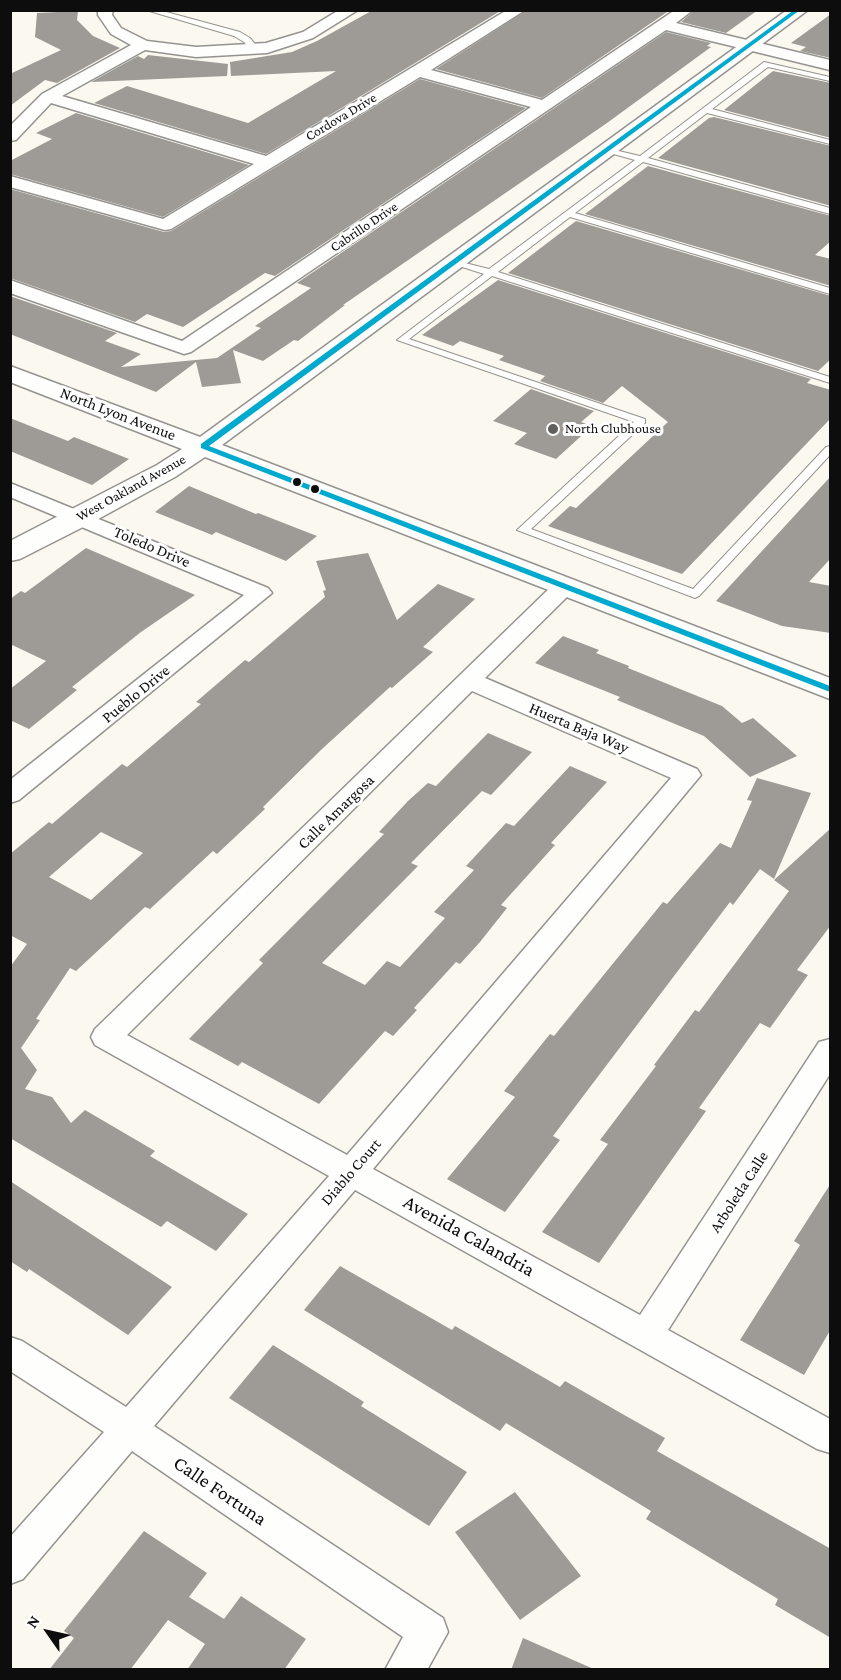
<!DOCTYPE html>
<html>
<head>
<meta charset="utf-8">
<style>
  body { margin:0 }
  #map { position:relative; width:841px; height:1680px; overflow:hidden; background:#fbf8f0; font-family:"Crimson Pro",serif }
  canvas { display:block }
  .frame { position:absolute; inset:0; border:12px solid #0d0d0d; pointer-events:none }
  .north { position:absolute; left:18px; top:1602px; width:60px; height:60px; -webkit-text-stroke:4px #fff; paint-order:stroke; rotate:304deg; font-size:16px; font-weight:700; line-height:24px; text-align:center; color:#0d0d0d }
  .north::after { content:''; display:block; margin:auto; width:21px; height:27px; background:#0d0d0d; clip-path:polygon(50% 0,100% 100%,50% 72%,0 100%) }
</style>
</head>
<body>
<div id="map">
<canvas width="841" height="1680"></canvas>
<div class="frame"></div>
<div class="north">N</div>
</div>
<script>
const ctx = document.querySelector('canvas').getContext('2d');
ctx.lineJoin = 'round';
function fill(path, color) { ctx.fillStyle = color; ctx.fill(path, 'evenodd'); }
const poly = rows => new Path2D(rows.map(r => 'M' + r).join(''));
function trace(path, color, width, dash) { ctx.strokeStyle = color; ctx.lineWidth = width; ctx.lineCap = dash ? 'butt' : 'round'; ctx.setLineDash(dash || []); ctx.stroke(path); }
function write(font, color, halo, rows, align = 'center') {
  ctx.font = font + ' "Crimson Pro",serif'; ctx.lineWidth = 6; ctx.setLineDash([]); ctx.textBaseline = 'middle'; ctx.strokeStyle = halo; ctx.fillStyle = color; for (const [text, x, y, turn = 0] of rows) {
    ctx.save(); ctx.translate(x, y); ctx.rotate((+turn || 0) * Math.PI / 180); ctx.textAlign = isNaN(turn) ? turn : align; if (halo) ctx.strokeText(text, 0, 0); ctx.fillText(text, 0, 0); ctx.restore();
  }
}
fill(poly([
  [373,10,502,10,266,154,94,103,127,86,248,123,336,71,231,76,230,62,292,52,317,41],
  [527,10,670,10,542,98,436,69],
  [695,10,758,10,726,33,681,22],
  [78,11,77,20,93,36,120,48,57,83,45,80,10,106,10,74,61,50,35,37,37,13],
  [831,14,831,58,800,51,806,47,791,43],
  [666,32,711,43,707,46,711,47,607,123,343,305,345,305,298,341,294,340,263,361,233,350,241,383,202,387,196,362,156,392,10,334,10,296,117,333,105,341,141,354,121,367,217,358,261,328,255,326,311,288,297,283],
  [148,55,228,64,227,76,91,82,138,56,144,59],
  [773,71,831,83,831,138,724,110],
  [420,79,526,108,275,276,265,273,183,327,147,314,135,322,10,278,10,189,164,232,171,231],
  [76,113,249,165,163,217,10,174,10,161,52,139,36,133],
  [714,117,831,146,831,206,658,158,709,118],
  [648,166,831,216,831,241,815,255,831,259,831,286,585,214],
  [576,221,831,296,831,359,818,371,508,273],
  [498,280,811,379,807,383,831,390,831,418,682,574,548,526,570,506,576,508,668,422,622,386,603,403,540,381,545,376,499,360,504,356,460,341,453,346,422,335],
  [531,389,594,411,581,422,592,426,556,459,514,444,527,433,493,421],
  [10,418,68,441,74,437,129,459,92,485,10,451],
  [831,476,831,558,809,582,831,586,831,633,782,626,716,601],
  [189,486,256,514,258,513,317,536,286,561,216,532,212,535,155,512],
  [86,548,195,595,141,632,72,687,77,690,29,729,10,720,10,689,46,661,10,644,10,599,21,591,25,593],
  [368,553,397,620,438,584,475,599,423,647,433,652,392,688,390,687,322,749,263,807,265,809,217,854,213,851,150,909,145,907,76,971,70,968,36,1019,40,1020,21,1048,37,1070,25,1089,52,1097,71,1123,85,1110,155,1151,150,1156,248,1214,216,1251,167,1221,161,1227,10,1138,10,967,27,944,10,935,10,854,49,822,52,824,122,764,127,767,201,704,196,702,245,660,249,662,325,597,323,591,326,590,316,561],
  [101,832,143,853,91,900,49,877],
  [563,636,599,650,596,653,629,666,628,668,722,706,742,723,753,718,797,756,750,777,704,736,617,700,620,697,535,663],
  [488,733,532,752,491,795,482,791,411,863,418,866,322,963,365,985,387,961,400,967,445,918,434,912,474,870,466,866,506,823,514,826,570,766,607,782,551,843,555,845,501,905,507,908,480,942,460,964,456,962,414,1008,417,1010,393,1036,385,1031,319,1104,242,1062,238,1066,189,1039,263,963,259,960,384,834,379,832,408,801,428,783,436,786],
  [757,778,811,793,774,879,760,869,733,905,730,902,553,1136,560,1140,505,1212,447,1179,515,1097,504,1091,550,1034,554,1036,663,902,667,904,720,843,731,848,752,801,747,800],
  [831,828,831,925,797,970,808,975,770,1028,760,1023,699,1108,706,1111,599,1263,542,1232,608,1144,600,1140,656,1066,654,1065,695,1010,699,1012,789,891,774,880],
  [10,1181,172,1287,128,1335,29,1269,27,1272,10,1261],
  [831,1183,831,1329,804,1375,740,1340,800,1245,794,1241],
  [340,1266,452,1330,455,1326,560,1387,565,1381,626,1416,665,1438,657,1451,831,1549,831,1638,775,1605,778,1599,646,1519,651,1511,506,1423,500,1431,304,1310],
  [273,1345,364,1402,361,1406,467,1472,429,1526,229,1398],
  [515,1492,581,1576,520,1620,455,1532],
  [144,1531,207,1573,189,1597,224,1619,241,1596,306,1639,284,1670,187,1670,205,1644,168,1620,130,1670,49,1670,74,1638,64,1631],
  [523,1638,596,1670,511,1670]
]), '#9e9b96');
const service = poly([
  [146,10,159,10,240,32,250,38,259,49,252,51,244,42,234,36,146,10],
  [764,62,830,77,830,81,768,67,712,109,830,140,830,144,707,113,648,158,830,208,830,214,643,162,575,213,830,288,830,294,570,217,498,272,830,377,830,383,492,276,409,339,645,419,645,423,531,529,693,589,826,447,830,446,830,455,699,596,695,598,517,530,634,422,397,340,484,274,453,264,453,260,489,269,635,160,606,152,606,148,640,156,764,62]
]);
const minor = poly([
  [98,10,113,10,112,15,121,28,147,41,196,47,266,43,303,32,339,10,358,10,313,38,267,53,196,57,145,50,62,96,266,156,507,10,525,10,431,70,542,100,675,10,693,10,676,23,830,60,830,70,666,30,191,352,184,354,10,293,10,280,182,341,531,107,420,77,171,229,165,230,10,187,10,176,163,219,254,164,51,103,16,140,10,141,10,126,42,94,131,45,111,34,98,15,98,10],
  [10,483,268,588,272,593,19,800,10,803,10,780,244,595,10,497,10,483],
  [565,579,573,581,577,586,573,591,485,678,697,769,701,775,373,1169,640,1315,819,1042,830,1039,830,1074,668,1330,830,1419,830,1453,817,1449,355,1190,154,1426,443,1618,448,1632,427,1670,385,1670,403,1637,132,1451,23,1579,10,1584,10,1537,104,1432,10,1371,10,1337,22,1341,126,1407,329,1176,95,1045,91,1037,95,1029,557,581,565,579],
  [472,691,671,778,347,1155,127,1035,472,691]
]);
const tertiary = poly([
  [787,10,808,10,222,445,830,678,830,699,205,457,175,477,91,523,20,559,10,561,10,541,157,465,182,449,10,382,10,366,200,437,787,10]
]);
trace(service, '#94938f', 2);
trace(minor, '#94938f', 3);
trace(tertiary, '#94938f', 3);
fill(service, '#fefefd');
fill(minor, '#fefefd');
fill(tertiary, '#fefefd');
fill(poly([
  [794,10,800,10,209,446,830,686,830,692,201,448,201,444,794,10]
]), '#00a9ce');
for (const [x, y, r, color] of [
  [553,429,6,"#605f5c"],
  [297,482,5,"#0d0d0d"],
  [315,489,5,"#0d0d0d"]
]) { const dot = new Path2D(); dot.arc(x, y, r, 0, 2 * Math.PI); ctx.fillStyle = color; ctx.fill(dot); trace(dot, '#fff', 2); }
write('14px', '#0d0d0d', '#fff', [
  ["Cordova Drive",341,117,-31],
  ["Cabrillo Drive",364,227,-34],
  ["West Oakland Avenue",131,488,-29]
]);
write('14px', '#0d0d0d', '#fff', [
  ["North Clubhouse",565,429]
], 'left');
write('16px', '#0d0d0d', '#fff', [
  ["North Lyon Avenue",118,414,21],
  ["Toledo Drive",152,547,23],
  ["Pueblo Drive",136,694,-39],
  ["Huerta Baja Way",579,728,23],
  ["Calle Amargosa",336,812,-44],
  ["Diablo Court",351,1172,-49],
  ["Arboleda Calle",739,1192,-57]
]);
write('20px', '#0d0d0d', '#fff', [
  ["Avenida Calandria",469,1236,29],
  ["Calle Fortuna",220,1491,34]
]);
</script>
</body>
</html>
